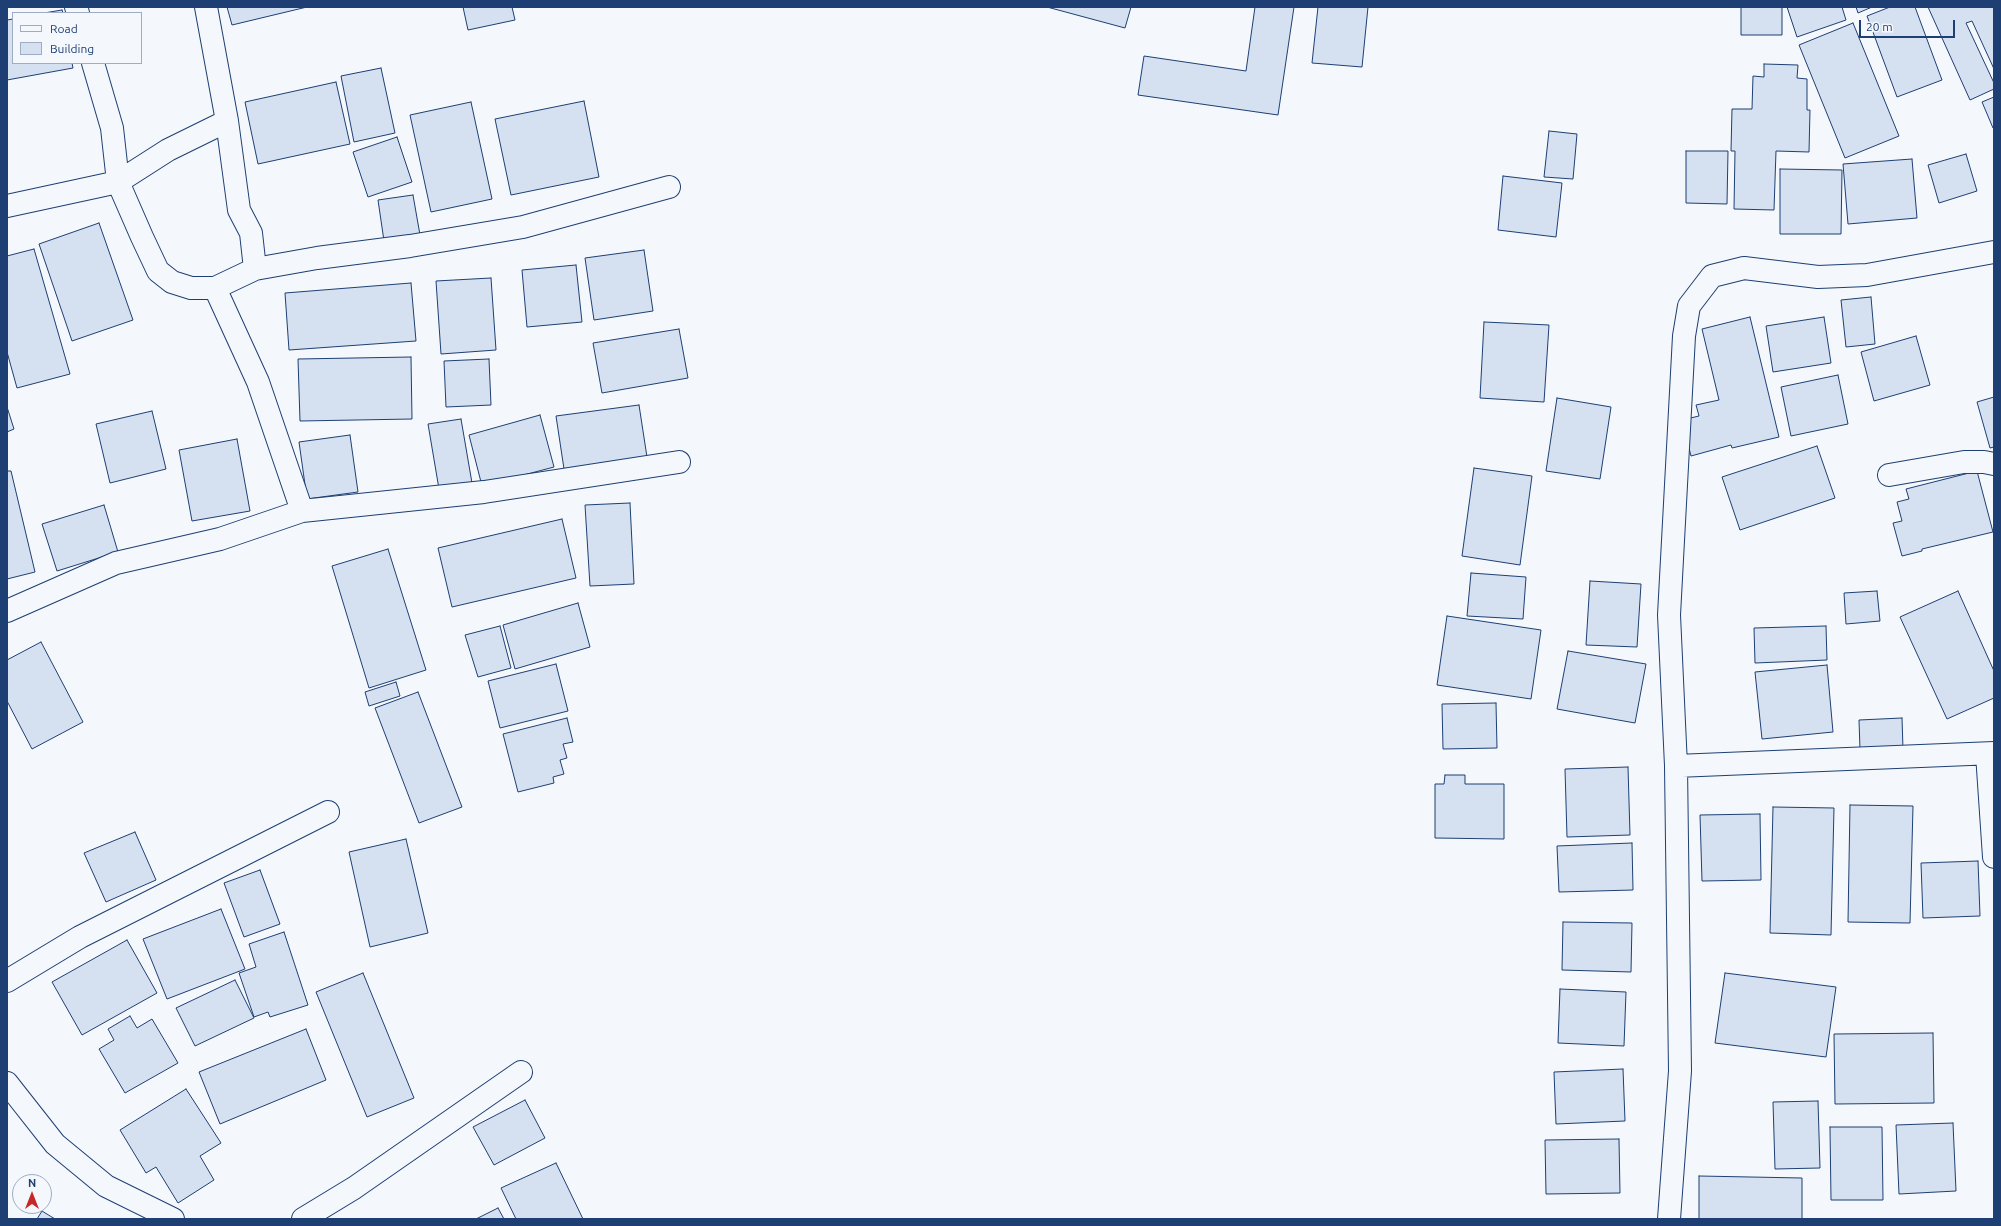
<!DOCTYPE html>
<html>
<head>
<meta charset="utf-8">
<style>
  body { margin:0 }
  #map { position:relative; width:2001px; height:1226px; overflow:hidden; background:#f4f7fb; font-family:Ubuntu,sans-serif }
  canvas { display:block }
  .frame { position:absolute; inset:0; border:8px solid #1d3f73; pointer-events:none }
  .legend { position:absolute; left:12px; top:12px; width:130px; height:52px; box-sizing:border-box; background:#f4f7fb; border:1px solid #9eadc5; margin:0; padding:5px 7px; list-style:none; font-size:12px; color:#1d3f73 }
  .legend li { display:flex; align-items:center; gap:8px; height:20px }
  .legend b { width:20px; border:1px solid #9eadc5 }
  .north { position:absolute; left:12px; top:1174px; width:40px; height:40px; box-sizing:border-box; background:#f4f7fb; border:1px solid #9eadc5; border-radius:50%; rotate:0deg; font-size:11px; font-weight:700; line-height:16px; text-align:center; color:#1d3f73 }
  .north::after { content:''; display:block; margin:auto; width:14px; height:18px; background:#c62828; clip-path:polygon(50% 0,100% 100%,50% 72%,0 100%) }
  .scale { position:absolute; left:1859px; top:20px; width:96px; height:18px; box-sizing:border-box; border:2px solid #1d3f73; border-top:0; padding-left:5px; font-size:12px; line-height:14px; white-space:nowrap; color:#1d3f73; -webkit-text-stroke:3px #f4f7fb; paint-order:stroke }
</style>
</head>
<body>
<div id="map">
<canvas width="2001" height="1226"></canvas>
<div class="frame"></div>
<ul class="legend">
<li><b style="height:5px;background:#f4f7fb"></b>Road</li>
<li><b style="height:11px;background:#d5e0f0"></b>Building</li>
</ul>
<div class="north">N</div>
<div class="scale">20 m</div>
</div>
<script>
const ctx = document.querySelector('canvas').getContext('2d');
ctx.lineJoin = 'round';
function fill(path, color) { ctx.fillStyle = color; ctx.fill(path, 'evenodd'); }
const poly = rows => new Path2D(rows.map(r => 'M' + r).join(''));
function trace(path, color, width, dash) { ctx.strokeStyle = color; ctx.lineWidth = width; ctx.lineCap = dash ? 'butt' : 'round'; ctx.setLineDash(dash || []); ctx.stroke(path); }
const building = poly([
  [227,7,307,7,232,25,227,7],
  [463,7,512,7,515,20,468,30,463,7],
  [1047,7,1131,7,1125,28,1047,7],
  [1255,7,1294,7,1278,115,1138,95,1144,56,1246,71,1255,7],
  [1318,7,1368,7,1362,67,1312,63,1318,7],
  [1741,7,1782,7,1782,35,1741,35,1741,7],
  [1787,7,1842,7,1846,20,1797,37,1787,7],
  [1856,7,1872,7,1858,13,1856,7],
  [1890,7,1915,7,1942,80,1897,97,1867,16,1890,7],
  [1928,7,1994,7,1994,69,1972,21,1966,23,1994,83,1994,89,1970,100,1928,7],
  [62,10,63,13,44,13,62,10],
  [13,19,13,63,72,63,73,68,7,80,7,20,13,19],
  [1853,23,1899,136,1845,158,1799,45,1853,23],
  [1764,64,1798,65,1797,78,1807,79,1807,110,1810,110,1809,152,1776,151,1774,210,1734,209,1735,151,1731,151,1732,109,1752,109,1753,76,1764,77,1764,64],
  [381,68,395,133,354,142,341,76,381,68],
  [336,82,350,144,258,164,245,102,336,82],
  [1994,97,1994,128,1993,128,1982,102,1994,97],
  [584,101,599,177,511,195,495,119,584,101],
  [471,102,492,199,431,212,410,115,471,102],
  [1549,131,1577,134,1573,179,1544,177,1549,131],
  [397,137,412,182,368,197,353,152,397,137],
  [1686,151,1728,151,1727,204,1686,203,1686,151],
  [1966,154,1977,191,1939,203,1928,165,1966,154],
  [1912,159,1917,218,1848,224,1843,164,1912,159],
  [1780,169,1842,170,1841,234,1780,234,1780,169],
  [1503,176,1562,183,1556,237,1498,230,1503,176],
  [413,195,420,235,384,241,378,200,413,195],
  [99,223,133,320,72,341,39,244,99,223],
  [34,249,70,374,17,388,7,352,7,256,34,249],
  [644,250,653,311,594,320,585,258,644,250],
  [576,265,582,322,527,327,522,270,576,265],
  [491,278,496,350,441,354,436,281,491,278],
  [411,283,416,341,289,350,285,293,411,283],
  [1871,297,1875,344,1846,347,1841,300,1871,297],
  [1750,317,1779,437,1732,448,1731,445,1691,456,1682,420,1699,416,1696,405,1719,400,1702,329,1750,317],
  [1824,317,1831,363,1773,372,1766,326,1824,317],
  [1484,322,1549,325,1544,402,1480,398,1484,322],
  [679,329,688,378,602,393,593,343,679,329],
  [1916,336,1930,385,1874,401,1861,352,1916,336],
  [411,357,412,419,300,421,298,359,411,357],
  [489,359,491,405,446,407,444,361,489,359],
  [1838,375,1848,424,1791,436,1781,387,1838,375],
  [1994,397,1994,447,1990,448,1977,402,1994,397],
  [1557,398,1611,407,1600,479,1546,471,1557,398],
  [639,405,647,457,564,469,556,416,639,405],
  [7,407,14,429,7,432,7,407],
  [152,411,166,469,110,483,96,424,152,411],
  [540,415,554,467,482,486,469,435,540,415],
  [461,419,472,483,439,489,428,424,461,419],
  [350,435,358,492,307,499,299,442,350,435],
  [237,439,250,511,192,521,179,450,237,439],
  [1817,446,1835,498,1740,530,1722,477,1817,446],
  [1474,468,1532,476,1520,565,1462,556,1474,468],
  [7,471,11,471,35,572,7,579,7,471],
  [1977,471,1993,532,1922,549,1922,551,1902,556,1893,523,1902,521,1897,502,1909,499,1906,489,1977,471],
  [630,503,634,584,590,586,585,505,630,503],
  [104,505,118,552,57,571,42,524,104,505],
  [562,519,576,578,452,607,438,548,562,519],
  [388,549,426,670,369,688,332,566,388,549],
  [1471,573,1526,577,1523,619,1467,616,1471,573],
  [1590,581,1641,584,1637,647,1586,645,1590,581],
  [1877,591,1880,621,1846,624,1844,593,1877,591],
  [1958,591,1994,671,1994,698,1947,719,1900,617,1958,591],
  [578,603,590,647,515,669,503,625,578,603],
  [1447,616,1541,630,1531,699,1437,685,1447,616],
  [500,626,511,668,478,677,465,635,500,626],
  [1826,626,1827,660,1755,663,1754,628,1826,626],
  [41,642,83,722,32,749,7,701,7,660,41,642],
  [1568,651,1646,664,1635,723,1557,709,1568,651],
  [556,664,568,711,500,728,488,681,556,664],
  [1827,665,1833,732,1762,739,1755,672,1827,665],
  [396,682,400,696,369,706,365,692,396,682],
  [418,692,462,807,419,823,375,708,418,692],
  [1496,703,1497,748,1443,749,1442,704,1496,703],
  [567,718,573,742,563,744,567,758,560,760,564,774,553,777,554,783,518,792,503,734,567,718],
  [1902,718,1903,749,1860,750,1859,720,1902,718],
  [1628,767,1630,835,1567,837,1565,769,1628,767],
  [1445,775,1465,775,1465,784,1504,784,1504,839,1435,838,1435,784,1444,784,1445,775],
  [1850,805,1913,806,1910,923,1848,922,1850,805],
  [1773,807,1834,808,1831,935,1770,933,1773,807],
  [1760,814,1761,880,1702,881,1700,815,1760,814],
  [135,832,156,880,106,902,84,853,135,832],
  [406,839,428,933,370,947,349,852,406,839],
  [1632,843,1633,890,1559,892,1557,846,1632,843],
  [1978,861,1980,916,1923,918,1921,863,1978,861],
  [260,870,280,924,244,937,224,883,260,870],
  [221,909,245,969,167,999,143,939,221,909],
  [1563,922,1632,923,1631,972,1562,970,1563,922],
  [284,932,308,1005,270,1017,268,1012,254,1017,239,973,256,967,249,944,284,932],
  [127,940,157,993,82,1035,52,982,127,940],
  [363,973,414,1098,367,1117,316,992,363,973],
  [1725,973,1836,987,1826,1057,1715,1043,1725,973],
  [235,980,254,1018,195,1046,176,1008,235,980],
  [1560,989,1626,992,1624,1046,1558,1043,1560,989],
  [130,1016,137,1028,152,1019,178,1063,125,1093,99,1049,114,1040,108,1029,130,1016],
  [306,1029,326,1080,220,1124,199,1072,306,1029],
  [1933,1033,1934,1103,1835,1104,1834,1034,1933,1033],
  [1623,1069,1625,1121,1556,1124,1554,1072,1623,1069],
  [186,1089,221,1143,200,1156,214,1180,178,1203,156,1167,146,1173,120,1130,186,1089],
  [525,1100,545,1138,494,1165,473,1127,525,1100],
  [1818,1101,1820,1168,1775,1169,1773,1102,1818,1101],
  [1953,1123,1956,1191,1899,1194,1896,1125,1953,1123],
  [1830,1127,1882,1127,1883,1200,1831,1200,1830,1127],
  [1619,1139,1620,1193,1546,1194,1545,1140,1619,1139],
  [556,1163,583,1219,516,1219,501,1188,556,1163],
  [1699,1176,1802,1178,1802,1219,1699,1219,1699,1176],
  [498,1208,504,1219,476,1219,498,1208],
  [42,1211,55,1219,37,1219,42,1211]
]);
fill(building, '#d5e0f0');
trace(building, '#1d3f73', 1);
const minor = poly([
  [76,7,78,13],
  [206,7,227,121,239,210,251,233,255,269],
  [93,63,112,128,118,182,142,237,158,271,172,282,191,288,215,288,255,269,317,258,410,246,523,227,669,187],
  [7,206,118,182,168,150,227,121],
  [215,288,258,382,302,511],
  [1889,475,1964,462,1984,462,1994,464],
  [7,611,116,563,220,539,302,511,484,492,679,462],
  [1987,754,1994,857],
  [1676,766,1994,753],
  [7,981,80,937,328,812],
  [7,1083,55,1144,106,1186,173,1219],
  [303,1219,354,1188,521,1072],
  [1669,1219,1680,1071,1676,766,1669,615,1684,336,1689,306,1712,276,1744,268,1818,277,1867,275,1994,252]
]);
trace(minor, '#1d3f73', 24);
trace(minor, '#f4f7fb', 22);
</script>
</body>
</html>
